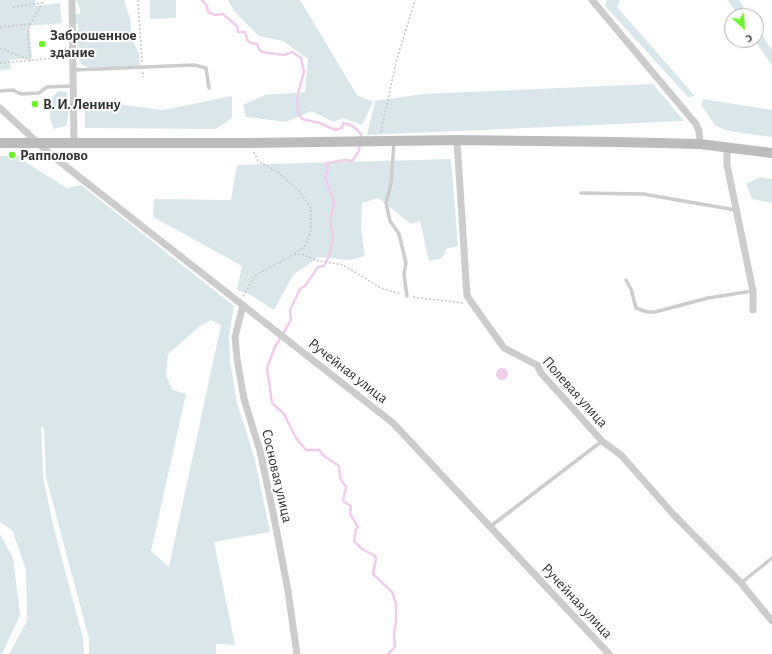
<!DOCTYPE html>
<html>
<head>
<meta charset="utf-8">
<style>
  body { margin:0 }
  #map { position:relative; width:772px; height:654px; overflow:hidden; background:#fff; font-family:"Alegreya Sans",sans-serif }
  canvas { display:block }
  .north { position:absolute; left:724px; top:8px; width:40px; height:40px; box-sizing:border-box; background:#fff; border:1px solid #adadad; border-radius:50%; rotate:154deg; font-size:11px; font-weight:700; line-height:16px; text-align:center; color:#323232 }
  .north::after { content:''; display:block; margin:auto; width:14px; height:18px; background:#6bf42a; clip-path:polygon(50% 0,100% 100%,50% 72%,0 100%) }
</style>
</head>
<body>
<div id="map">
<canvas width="772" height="654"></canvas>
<div class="north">С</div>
</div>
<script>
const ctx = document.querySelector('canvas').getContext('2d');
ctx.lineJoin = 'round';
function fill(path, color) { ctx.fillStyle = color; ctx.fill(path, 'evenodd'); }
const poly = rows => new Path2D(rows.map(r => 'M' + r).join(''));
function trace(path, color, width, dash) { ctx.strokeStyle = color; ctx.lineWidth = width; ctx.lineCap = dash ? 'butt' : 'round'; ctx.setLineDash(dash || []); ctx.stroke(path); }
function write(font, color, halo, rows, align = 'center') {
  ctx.font = font + ' "Alegreya Sans",sans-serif'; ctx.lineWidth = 4; ctx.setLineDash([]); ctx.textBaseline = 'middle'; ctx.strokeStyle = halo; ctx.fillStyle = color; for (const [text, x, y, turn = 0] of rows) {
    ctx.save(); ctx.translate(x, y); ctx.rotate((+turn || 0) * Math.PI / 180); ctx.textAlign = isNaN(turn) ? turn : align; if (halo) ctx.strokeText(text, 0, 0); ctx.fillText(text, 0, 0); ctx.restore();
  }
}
fill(poly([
  [0,0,35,0,36,6,60,3,62,23,29,26,32,58,10,60,11,69,0,70],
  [76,0,124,0,130,19,132,39,139,54,140,66,89,68,82,65,77,57,78,25,75,22,75,14,80,14,80,9],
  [150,0,176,0,176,18,150,19],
  [228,0,300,0,357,95,373,102,362,125,343,118,333,122,312,111,286,122,246,117,243,105,265,95,305,92,308,59,283,41,259,36,234,11],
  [607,0,620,0,617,7,695,96,688,97,605,6],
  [728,0,739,0,749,16,738,16],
  [756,26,772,50,772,66,755,40,756,40],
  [653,84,684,121,367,135,375,101,423,94],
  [58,91,67,92,69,111,66,126,54,129,50,119,52,97],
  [232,96,232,118,216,129,85,128,85,111,101,102,163,110],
  [703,99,772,110,772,137,728,131,716,126,701,105],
  [0,156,22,156,27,163,67,188,81,185,234,306,229,336,230,361,237,403,254,456,270,532,214,542,235,645,216,644,216,654,89,654,89,639,46,477,44,428,41,426,43,477,54,529,83,638,84,654,9,654,27,621,26,570,12,530,0,522],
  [211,320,221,325,169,567,151,551,186,394,173,390,166,376,168,354,200,326],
  [451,159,458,246,446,249,444,255,440,259,429,261,420,221,411,224,378,198,362,203,361,230,365,256,350,260,319,257,293,275,274,310,249,294,237,290,242,266,153,217,154,199,231,200,237,165],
  [760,177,772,179,772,203,752,199,746,184],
  [0,534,13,558,20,615,2,654,0,654]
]), '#d9e7eb');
fill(poly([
  '496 374a6 6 0 1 1 12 0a6 6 0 1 1-12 0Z'
]), '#f0cceb');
trace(poly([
  [202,0,207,6,208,12,215,15,223,14,237,26,238,32,245,32,248,41,251,43,257,44,259,49,262,52,284,55,292,52,301,58,304,72,297,97,298,112,302,119,320,123,335,130,342,128,343,123,353,126,361,134,360,139],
  [360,144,359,151,352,161,345,160,327,163,328,169,325,177,334,201,330,222,333,236,330,254,324,266,318,267,305,286,300,289,290,310,291,320,275,347,267,368,272,403,284,414,296,438,306,450,319,450,324,456,339,466,340,478,346,487,343,501,351,506,350,514,358,527,356,529,354,541,362,549,375,556,376,559,373,574,392,592,396,603,396,622,394,633,395,647,388,654]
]), '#f0cceb', 2.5);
trace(poly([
  [138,0,142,62],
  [13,7,42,3],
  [0,27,30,24],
  [0,48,30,60,28,34,30,24,44,0],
  [0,63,66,57],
  [143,72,143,77],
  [381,132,396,62,415,0],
  [254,152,258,161,278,172,300,192,311,208,311,230,306,245,293,255],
  [243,296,256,275,293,255,302,254,315,260,343,265,381,288,401,294],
  [413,297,463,303]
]), '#c6c6c6', 1.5, [2, 2]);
trace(poly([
  [73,70,194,65,206,68,209,88],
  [0,91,13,90,21,94,39,93,47,87,73,86],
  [394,142,391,184,386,203,390,221,399,234,406,263,404,274,407,296],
  [581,193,643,194,736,210],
  [626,280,631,289,636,308,647,312,655,312,708,298,753,291],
  [491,526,602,441],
  [741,583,772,558]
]), '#ccc', 3.5);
trace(poly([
  [72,0,74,143],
  [592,0,696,124,699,131,700,144],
  [0,108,50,154,393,423,609,654],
  [457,140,467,296,504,348,537,365,541,373,602,441,622,456,673,514,741,583,772,621],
  [727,148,727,165,753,291,753,310],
  [243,305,235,337,237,359,244,399,260,451,273,512,288,591,297,654]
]), '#ccc', 7);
trace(poly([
  [0,143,250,143,457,140,616,142,700,144,772,153]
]), '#bcbcbc', 10);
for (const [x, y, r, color] of [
  [42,44,4,"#6bf42a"],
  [35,104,4,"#6bf42a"],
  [12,155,4,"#6bf42a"]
]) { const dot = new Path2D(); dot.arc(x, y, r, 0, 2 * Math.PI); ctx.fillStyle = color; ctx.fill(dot); trace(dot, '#fff', 1.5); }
write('bold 15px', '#323232', '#fff', [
  ["Заброшенное",50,35],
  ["здание",50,52],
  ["В. И. Ленину",43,104],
  ["Рапполово",20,155]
], 'left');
write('15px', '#323232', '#fff', [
  ["Ручейная улица",348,371,38],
  ["Полевая улица",575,392,48],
  ["Сосновая улица",277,476,77],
  ["Ручейная улица",577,601,47]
]);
</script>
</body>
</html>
